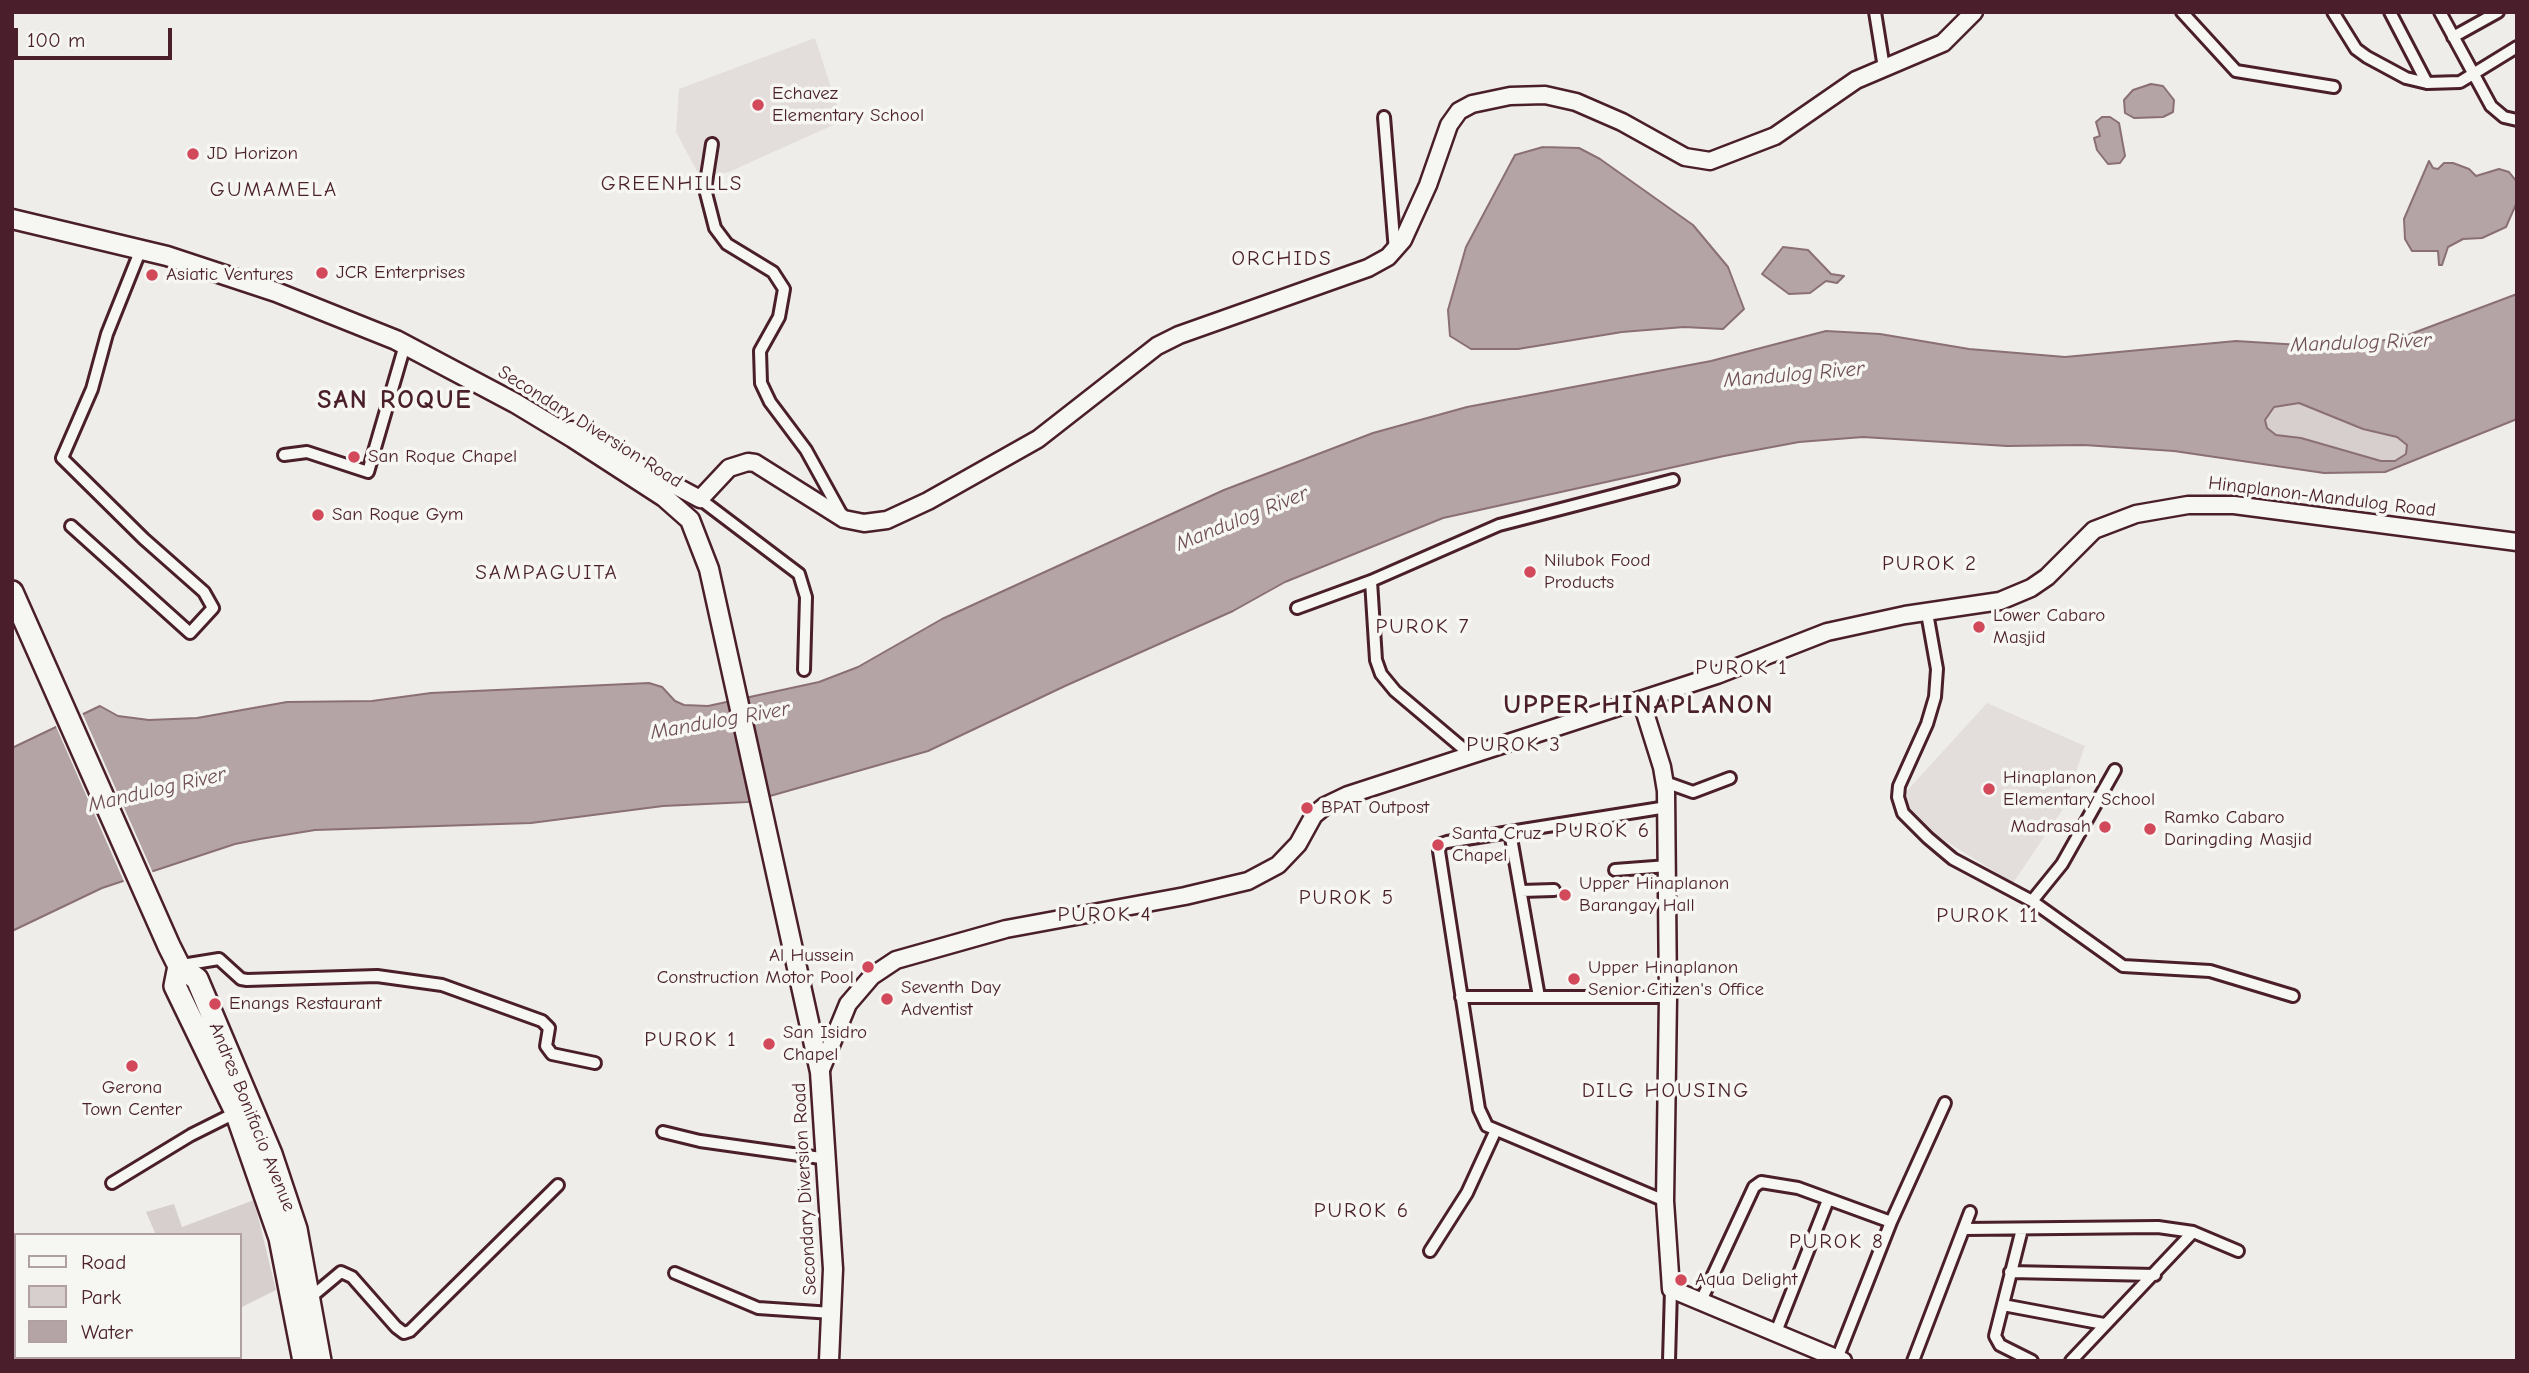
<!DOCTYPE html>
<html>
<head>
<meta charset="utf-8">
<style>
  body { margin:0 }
  #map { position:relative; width:2529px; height:1373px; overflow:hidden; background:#efedea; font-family:"Comic Neue",sans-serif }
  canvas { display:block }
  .frame { position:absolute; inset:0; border:14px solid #4a1f2b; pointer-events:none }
  .legend { position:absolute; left:14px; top:1233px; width:228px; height:126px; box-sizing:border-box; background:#f6f6f2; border:2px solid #b1a0a2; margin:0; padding:9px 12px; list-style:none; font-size:21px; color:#4a1f2b }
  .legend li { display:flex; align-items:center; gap:14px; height:35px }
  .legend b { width:35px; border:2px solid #b1a0a2 }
  .scale { position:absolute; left:14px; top:28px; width:158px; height:32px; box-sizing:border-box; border:4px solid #4a1f2b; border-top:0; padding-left:9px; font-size:21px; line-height:24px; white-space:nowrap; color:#4a1f2b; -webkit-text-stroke:5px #f6f6f2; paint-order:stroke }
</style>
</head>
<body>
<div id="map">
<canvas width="2529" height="1373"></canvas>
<div class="frame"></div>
<ul class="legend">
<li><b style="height:9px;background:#f6f6f2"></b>Road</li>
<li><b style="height:19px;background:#d7cfce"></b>Park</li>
<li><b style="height:19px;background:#b4a4a5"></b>Water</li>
</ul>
<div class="scale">100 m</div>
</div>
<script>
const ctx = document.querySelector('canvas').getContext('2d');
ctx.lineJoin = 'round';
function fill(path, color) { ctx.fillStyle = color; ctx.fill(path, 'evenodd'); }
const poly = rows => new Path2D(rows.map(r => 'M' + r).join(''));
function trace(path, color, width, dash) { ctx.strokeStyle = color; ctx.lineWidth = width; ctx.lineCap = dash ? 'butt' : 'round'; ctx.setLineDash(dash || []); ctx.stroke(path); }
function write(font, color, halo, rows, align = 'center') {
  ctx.font = font + ' "Comic Neue",sans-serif'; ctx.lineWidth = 7; ctx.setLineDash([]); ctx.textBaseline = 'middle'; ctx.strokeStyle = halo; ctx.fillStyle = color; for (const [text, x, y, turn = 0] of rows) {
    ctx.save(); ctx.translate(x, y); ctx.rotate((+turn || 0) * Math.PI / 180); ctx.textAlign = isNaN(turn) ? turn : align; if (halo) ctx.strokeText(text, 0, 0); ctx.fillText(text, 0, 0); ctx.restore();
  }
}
fill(poly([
  [815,38,842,121,729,172,700,177,676,132,679,89],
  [1987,703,2085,746,2063,809,2013,883,1912,820,1903,795]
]), '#e3dedc');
fill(poly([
  [2299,403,2363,429,2397,437,2408,445,2406,454,2395,461,2382,461,2318,443,2277,435,2267,428,2265,420,2274,407],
  [254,1200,276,1290,240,1308,240,1235,156,1235,146,1212,174,1204,182,1227]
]), '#d7cfce');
const water = poly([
  [2151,84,2163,86,2174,100,2173,112,2163,117,2134,118,2125,113,2124,100,2133,90,2151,84],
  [2102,117,2110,117,2119,123,2125,156,2120,163,2108,164,2097,150,2094,138,2100,136,2096,122,2102,117],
  [1543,147,1579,148,1600,159,1693,225,1728,267,1744,309,1723,329,1684,327,1622,332,1518,349,1471,349,1450,336,1448,310,1466,247,1515,155,1543,147],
  [2429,161,2433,168,2438,169,2444,163,2453,163,2469,169,2476,176,2499,169,2509,172,2517,182,2517,202,2506,227,2482,238,2463,239,2448,247,2442,265,2439,265,2438,251,2412,251,2405,239,2404,219,2429,161],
  [1783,247,1808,250,1831,274,1844,276,1837,283,1826,281,1810,293,1789,294,1762,274,1783,247],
  [2517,294,2517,419,2385,472,2324,473,2174,451,2084,445,2007,446,1863,437,1799,442,1724,456,1443,518,1285,582,1233,611,1065,686,928,751,770,796,748,802,663,806,531,823,315,830,260,839,235,844,102,888,12,931,12,748,100,706,118,716,149,720,197,718,287,702,372,701,431,693,649,683,662,687,675,701,684,705,708,706,819,682,858,667,942,619,1224,490,1373,433,1467,407,1711,361,1826,331,1880,334,1969,349,2065,357,2236,341,2333,347,2400,338,2517,294],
  [2299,403,2363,429,2397,437,2407,445,2406,454,2395,461,2381,461,2301,438,2276,435,2267,428,2265,420,2274,407,2299,403]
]);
fill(water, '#b4a4a5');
trace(water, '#8a6f74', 2);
fill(poly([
  [81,710,153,873,125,884,54,722]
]), '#efedea');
const street = poly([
  [1875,12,1884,68],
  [2182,12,2236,71,2334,87],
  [2333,12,2356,49,2367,57,2406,78,2427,83,2460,82,2517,47],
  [2390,12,2427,83],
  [2440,12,2491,106,2504,117,2517,120],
  [2453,37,2498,12],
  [1384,117,1395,251],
  [712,144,705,189,715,228,727,244,773,272,784,289,779,317,760,351,761,383,770,402,806,450,843,517],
  [284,455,307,452,368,472,405,345],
  [700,499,799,574,806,597,804,670],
  [71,526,190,633,213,608,204,592,144,539,62,458,92,389,107,334,141,249],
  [1371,581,1376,660,1381,674,1395,691,1472,756],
  [1297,608,1371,581,1499,525,1673,480],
  [1927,613,1937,669,1935,697,1927,724,1899,786,1898,797,1903,813,1928,838,1953,859,2032,901,2062,864,2115,770],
  [1665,782,1693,792,1730,778],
  [1510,832,1539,997],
  [1615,870,1668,866],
  [1521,891,1554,890],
  [2032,901,2123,966,2210,971,2293,996],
  [182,965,219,959,241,979,247,980,377,976,442,985,542,1021,549,1028,546,1046,552,1054,595,1063],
  [1461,997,1668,997],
  [663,1132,700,1141,828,1159],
  [112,1183,191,1135,239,1111],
  [1665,1201,1487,1126,1479,1109,1439,851,1441,844,1447,842,1667,807],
  [1965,1229,2158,1227,2193,1232,2238,1251],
  [2022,1229,1995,1336,2000,1345,2032,1361],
  [1430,1251,1467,1193,1495,1132],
  [2010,1272,2155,1275],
  [675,1273,758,1308,832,1313],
  [310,1298,341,1272,352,1277,396,1327,404,1333,410,1331,558,1185],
  [1700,1303,1754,1187,1761,1182,1798,1188,1891,1222],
  [2003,1305,2104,1324],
  [1776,1332,1828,1200],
  [101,1357,103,1361],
  [1837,1359,1891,1222,1945,1103],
  [1669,1361,1671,1289],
  [1913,1361,1970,1212],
  [2071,1361,2193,1232]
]);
const secondary = poly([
  [571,430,700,499,729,468,748,462,755,463,844,519,864,523,887,520,928,501,1038,439,1157,346,1179,335,1368,268,1388,257,1403,240,1428,185,1449,125,1459,111,1472,104,1510,96,1545,95,1576,102,1622,122,1685,157,1710,161,1775,136,1856,80,1943,43,1974,12],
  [1641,700,1662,767,1666,791,1668,997,1665,1201,1671,1289,1843,1361],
  [820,1072,848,1004,872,976,896,960,1006,929,1185,896,1248,881,1278,865,1298,844,1314,815,1325,806,1348,795,1717,675,1827,632,1905,615,2000,601,2031,588,2047,577,2094,530,2136,514,2188,505,2234,505,2517,542]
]);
const primary = poly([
  [12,219,167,256,276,292,396,340,515,403,573,438,664,497,690,520,709,569,820,1072,833,1269,829,1361]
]);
const highway = poly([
  [12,592,169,946,179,966,197,979,271,1154,296,1229,320,1361],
  [179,966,175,986,236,1112,280,1238,304,1361]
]);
trace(street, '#4a1f2b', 16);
trace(secondary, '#4a1f2b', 21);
trace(primary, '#4a1f2b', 23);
trace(highway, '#4a1f2b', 26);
trace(street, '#f6f6f2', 10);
trace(secondary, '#f6f6f2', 16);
trace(primary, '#f6f6f2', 18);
trace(highway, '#f6f6f2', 21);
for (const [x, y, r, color] of [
  [758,105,7,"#d1495b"],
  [193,154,7,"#d1495b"],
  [322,273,7,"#d1495b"],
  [152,275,7,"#d1495b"],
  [354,457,7,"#d1495b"],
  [318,515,7,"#d1495b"],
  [1530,572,7,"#d1495b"],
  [1979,627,7,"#d1495b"],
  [1989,789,7,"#d1495b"],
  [1307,808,7,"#d1495b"],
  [2105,827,7,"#d1495b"],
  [2150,829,7,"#d1495b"],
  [1438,845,7,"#d1495b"],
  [1565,895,7,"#d1495b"],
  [868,967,7,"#d1495b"],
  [1574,979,7,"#d1495b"],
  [887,999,7,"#d1495b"],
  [215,1004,7,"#d1495b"],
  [769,1044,7,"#d1495b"],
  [132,1066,7,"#d1495b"],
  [1681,1280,7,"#d1495b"]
]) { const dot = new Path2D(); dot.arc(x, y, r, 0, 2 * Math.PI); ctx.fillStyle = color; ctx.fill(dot); trace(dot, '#f6f6f2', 2.5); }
write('19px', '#4a1f2b', '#f6f6f2', [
  ["Echavez",772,94],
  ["Elementary School",772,116],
  ["JD Horizon",207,154],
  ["JCR Enterprises",336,273],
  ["Asiatic Ventures",166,275],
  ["San Roque Chapel",368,457],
  ["San Roque Gym",332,515],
  ["Nilubok Food",1544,561],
  ["Products",1544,583],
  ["Lower Cabaro",1993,616],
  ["Masjid",1993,638],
  ["Hinaplanon",2003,778],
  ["Elementary School",2003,800],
  ["BPAT Outpost",1321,808],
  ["Ramko Cabaro",2164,818],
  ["Daringding Masjid",2164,840],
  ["Madrasah",2091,827,"right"],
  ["Santa Cruz",1452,834],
  ["Chapel",1452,856],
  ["Upper Hinaplanon",1579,884],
  ["Barangay Hall",1579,906],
  ["Al Hussein",854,956,"right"],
  ["Construction Motor Pool",854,978,"right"],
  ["Upper Hinaplanon",1588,968],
  ["Senior Citizen's Office",1588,990],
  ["Seventh Day",901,988],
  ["Adventist",901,1010],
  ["Enangs Restaurant",229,1004],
  ["San Isidro",783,1033],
  ["Chapel",783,1055],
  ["Gerona",132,1088,"center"],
  ["Town Center",132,1110,"center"],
  ["Aqua Delight",1695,1280]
], 'left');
write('19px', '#4a1f2b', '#f6f6f2', [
  ["Secondary Diversion Road",590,427,32],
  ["Hinaplanon-Mandulog Road",2322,497,7],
  ["Andres Bonifacio Avenue",252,1117,68],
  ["Secondary Diversion Road",805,1189,-93]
]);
ctx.letterSpacing = '2px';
write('21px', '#4a1f2b', '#f6f6f2', [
  ["GREENHILLS",672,184],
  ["GUMAMELA",274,190],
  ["ORCHIDS",1282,259],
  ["PUROK 2",1930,564],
  ["SAMPAGUITA",547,573],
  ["PUROK 7",1423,627],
  ["PUROK 1",1742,668],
  ["PUROK 3",1514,745],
  ["PUROK 6",1603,831],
  ["PUROK 5",1347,898],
  ["PUROK 4",1105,915],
  ["PUROK 11",1988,916],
  ["PUROK 1",691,1040],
  ["DILG HOUSING",1666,1091],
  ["PUROK 6",1362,1211],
  ["PUROK 8",1837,1242]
]);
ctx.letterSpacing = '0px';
write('italic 21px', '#6f4e56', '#f6f6f2', [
  ["Mandulog River",2361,343,-2],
  ["Mandulog River",1794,375,-5],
  ["Mandulog River",1242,519,-22],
  ["Mandulog River",720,721,-10],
  ["Mandulog River",157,790,-13]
]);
ctx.letterSpacing = '2px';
write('bold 26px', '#4a1f2b', '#f6f6f2', [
  ["SAN ROQUE",395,401],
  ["UPPER HINAPLANON",1639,706]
]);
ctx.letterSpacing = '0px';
</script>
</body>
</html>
